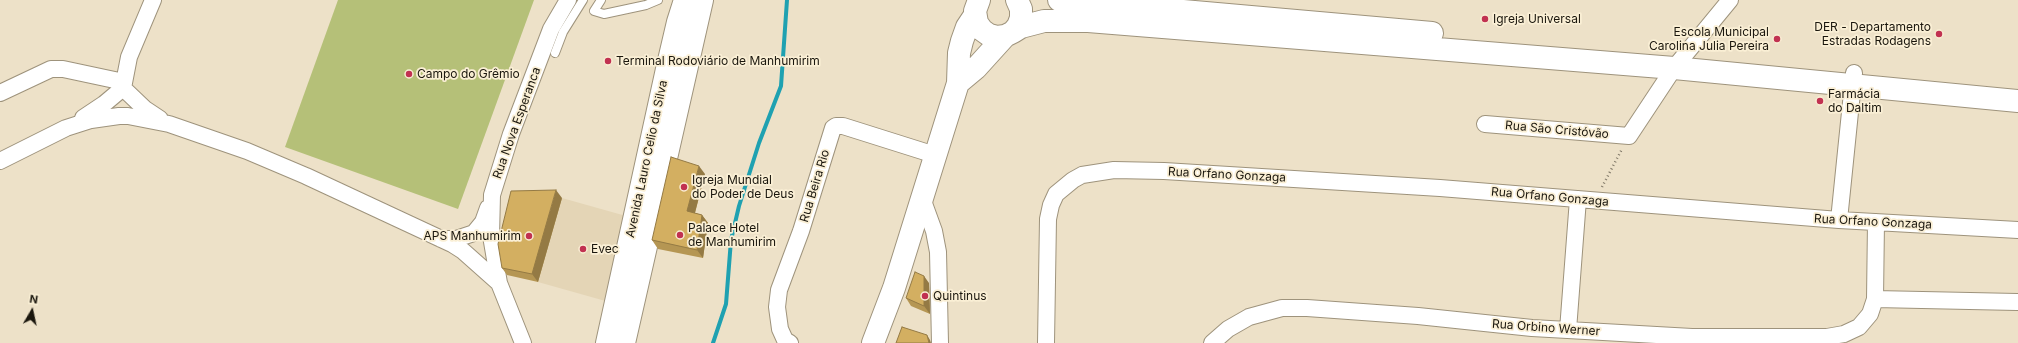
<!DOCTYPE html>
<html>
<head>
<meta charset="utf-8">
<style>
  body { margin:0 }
  #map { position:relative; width:2018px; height:343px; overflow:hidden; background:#ede1c8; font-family:Inter,sans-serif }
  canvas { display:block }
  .north { position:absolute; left:12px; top:291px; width:40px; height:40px; -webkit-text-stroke:3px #faefd5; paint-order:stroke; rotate:9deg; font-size:11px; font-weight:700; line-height:16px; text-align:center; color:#1a160d }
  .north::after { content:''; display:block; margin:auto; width:14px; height:18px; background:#1a160d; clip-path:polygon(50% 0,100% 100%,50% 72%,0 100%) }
</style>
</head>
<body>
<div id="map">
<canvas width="2018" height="343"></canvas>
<div class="north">N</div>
</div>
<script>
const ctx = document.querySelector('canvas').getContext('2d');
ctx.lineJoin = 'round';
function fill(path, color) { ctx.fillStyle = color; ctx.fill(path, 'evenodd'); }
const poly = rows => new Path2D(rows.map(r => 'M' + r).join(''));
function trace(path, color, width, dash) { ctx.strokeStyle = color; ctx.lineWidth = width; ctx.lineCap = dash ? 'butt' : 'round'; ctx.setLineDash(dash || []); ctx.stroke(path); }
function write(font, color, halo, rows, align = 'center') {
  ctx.font = font + ' Inter,sans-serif'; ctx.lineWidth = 3.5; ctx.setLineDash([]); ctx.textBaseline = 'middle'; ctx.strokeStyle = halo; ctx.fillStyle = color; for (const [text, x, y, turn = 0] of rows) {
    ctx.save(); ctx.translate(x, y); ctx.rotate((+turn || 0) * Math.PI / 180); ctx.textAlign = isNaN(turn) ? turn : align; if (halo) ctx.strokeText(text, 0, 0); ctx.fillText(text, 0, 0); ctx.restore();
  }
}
fill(poly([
  [562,198,626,216,609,302,538,282]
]), '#e4d5b6');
fill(poly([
  [338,0,534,0,458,209,285,147]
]), '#b5c078');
trace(poly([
  [713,343,726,304,731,240,739,206,759,143,781,86,787,0]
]), '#1fa1b1', 4);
const lane = poly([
  [601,0,594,11,604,14,646,5,658,0],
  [555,53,563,32,583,0]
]);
const street = poly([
  [123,88,129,57,153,0],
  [123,88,145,109,160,119],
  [0,93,51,69,63,69,124,82],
  [83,118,104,104,123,88],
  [1485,124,1629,136,1674,68,1730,0],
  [0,161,66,128,91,120,119,116,128,116,169,124,247,151,306,176,452,244,463,251,499,283],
  [922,198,934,231,938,252,940,343],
  [1839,220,1854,73],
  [441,239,456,239,474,233,483,222,488,208],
  [1875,299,2017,302],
  [1568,330,1578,199],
  [523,343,499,283,491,236,492,195,511,134,551,29,568,0],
  [790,343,785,340,780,329,777,307,779,290,801,231,833,128,836,126,843,126,935,155],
  [1046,343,1048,219,1051,205,1056,194,1073,180,1082,175,1114,170,1164,171,1440,188,1839,220,2018,230],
  [1212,343,1228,329,1249,317,1282,308,1307,308,1418,316,1532,328,1692,337,1827,337,1844,334,1859,327,1870,314,1875,299,1876,222]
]);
const secondary = poly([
  [979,0,975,11,977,23,982,30,989,35,997,37,1005,36,1013,32,1018,26,1021,18,1021,9,1017,0],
  [1059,0,1432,33],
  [1013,32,1021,27,1044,21,1088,21,1674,68,2018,101],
  [958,83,976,68,1005,36],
  [607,343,667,69,678,22,685,0],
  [624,343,702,0],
  [873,343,894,288,958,83,959,53,962,41,967,27,975,15]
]);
trace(lane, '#9e937c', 10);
trace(street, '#9e937c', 18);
trace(secondary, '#9e937c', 24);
trace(poly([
  [1602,187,1622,149]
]), '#7f7767', 2.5, [1, 3]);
trace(lane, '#fff', 8);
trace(street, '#fff', 16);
trace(secondary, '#fff', 22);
fill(poly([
  [705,174,695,213,702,215,708,223,703,258,658,249,652,240],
  [562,198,538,282,507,275,502,268],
  [929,283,930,314,911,306,906,298]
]), '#b59653');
fill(poly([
  [699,166,705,174,693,220,687,211],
  [556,190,562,198,538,282,532,274],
  [702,215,708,223,703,258,697,250],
  [924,276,929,283,930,314,924,306],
  [927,335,930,340,931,343,929,343]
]), '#947a44');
const building = poly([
  [671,157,699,166,687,211,702,215,697,250,652,240,671,157],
  [556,190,532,274,502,268,498,244,511,191,556,190],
  [915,272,924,276,924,306,906,298,915,272],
  [902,327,927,335,929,343,896,343,902,327]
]);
fill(building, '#d3af61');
trace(building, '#947a44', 1);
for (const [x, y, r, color] of [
  [1485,19,4,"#c13151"],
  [1939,34,4,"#c13151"],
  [1777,39,4,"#c13151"],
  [608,61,4,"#c13151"],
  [409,74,4,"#c13151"],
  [1820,101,4,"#c13151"],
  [684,187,4,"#c13151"],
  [680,235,4,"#c13151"],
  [529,236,4,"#c13151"],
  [583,249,4,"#c13151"],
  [925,296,4,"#c13151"]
]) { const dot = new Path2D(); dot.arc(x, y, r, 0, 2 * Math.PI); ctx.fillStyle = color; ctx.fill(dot); trace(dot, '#faefd5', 1.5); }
write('12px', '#1a160d', '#faefd5', [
  ["Igreja Universal",1493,19],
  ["DER - Departamento",1931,27,"right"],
  ["Estradas Rodagens",1931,41,"right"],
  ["Escola Municipal",1769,32,"right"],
  ["Carolina Julia Pereira",1769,46,"right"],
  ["Terminal Rodoviário de Manhumirim",616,61],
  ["Campo do Grêmio",417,74],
  ["Farmácia",1828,94],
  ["do Daltim",1828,108],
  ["Igreja Mundial",692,180],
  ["do Poder de Deus",692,194],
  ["Palace Hotel",688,228],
  ["de Manhumirim",688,242],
  ["APS Manhumirim",521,236,"right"],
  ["Evec",591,249],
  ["Quintinus",933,296]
], 'left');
write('12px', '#1a160d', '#faefd5', [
  ["Rua Nova Esperanca",517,123,-70],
  ["Rua São Cristóvão",1557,130,5],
  ["Avenida Lauro Celio da Silva",647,159,-78],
  ["Rua Orfano Gonzaga",1227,175,3],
  ["Rua Beira Rio",815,186,-73],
  ["Rua Orfano Gonzaga",1550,197,5],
  ["Rua Orfano Gonzaga",1873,222,3],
  ["Rua Orbino Werner",1546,328,4]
]);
</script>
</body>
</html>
